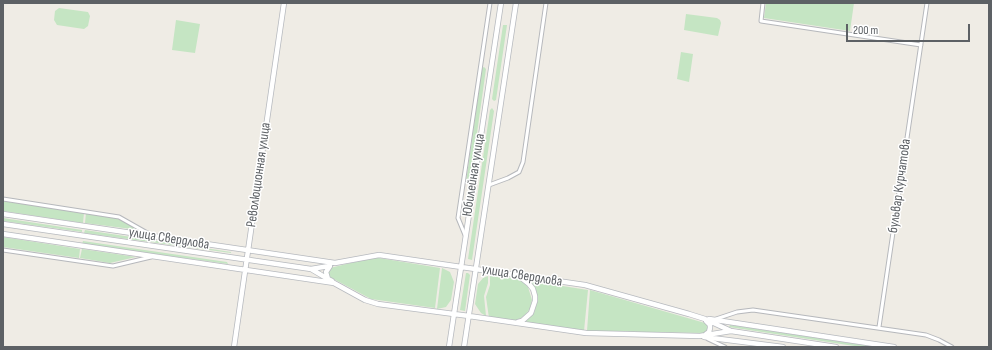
<!DOCTYPE html>
<html>
<head>
<meta charset="utf-8">
<style>
  body { margin:0 }
  #map { position:relative; width:992px; height:350px; overflow:hidden; background:#efece5; font-family:"Sofia Sans Condensed",sans-serif }
  canvas { display:block }
  .frame { position:absolute; inset:0; border:4px solid #5d6165; pointer-events:none }
  .scale { position:absolute; left:846px; top:24px; width:124px; height:18px; box-sizing:border-box; border:2px solid #5d6165; border-top:0; padding-left:5px; font-size:12px; line-height:14px; white-space:nowrap; color:#5d6165; -webkit-text-stroke:3px #fff; paint-order:stroke }
</style>
</head>
<body>
<div id="map">
<canvas width="992" height="350"></canvas>
<div class="frame"></div>
<div class="scale">200 m</div>
</div>
<script>
const ctx = document.querySelector('canvas').getContext('2d');
ctx.lineJoin = 'round';
function fill(path, color) { ctx.fillStyle = color; ctx.fill(path, 'evenodd'); }
const poly = rows => new Path2D(rows.map(r => 'M' + r).join(''));
function trace(path, color, width, dash) { ctx.strokeStyle = color; ctx.lineWidth = width; ctx.lineCap = dash ? 'butt' : 'round'; ctx.setLineDash(dash || []); ctx.stroke(path); }
function write(font, color, halo, rows, align = 'center') {
  ctx.font = font + ' "Sofia Sans Condensed",sans-serif'; ctx.lineWidth = 3; ctx.setLineDash([]); ctx.textBaseline = 'middle'; ctx.strokeStyle = halo; ctx.fillStyle = color; for (const [text, x, y, turn = 0] of rows) {
    ctx.save(); ctx.translate(x, y); ctx.rotate((+turn || 0) * Math.PI / 180); ctx.textAlign = isNaN(turn) ? turn : align; if (halo) ctx.strokeText(text, 0, 0); ctx.fillText(text, 0, 0); ctx.restore();
  }
}
fill(poly([
  [766,3,854,3,850,31,764,18],
  [59,8,88,12,90,16,88,26,84,29,57,25,54,20,55,11],
  [686,14,717,18,720,20,721,23,718,36,684,30],
  [176,20,200,24,195,53,172,50],
  [503,25,507,25,496,100,494,101,492,99],
  [681,52,693,54,689,82,677,79],
  [484,67,486,69,470,183,466,182,482,68],
  [492,108,494,111,472,260,468,259,490,110],
  [3,201,84,213,83,223,3,211],
  [86,213,118,218,125,221,139,230,85,223],
  [3,218,82,230,82,232,3,221],
  [85,230,231,252,231,253,84,233],
  [3,237,80,249,79,258,3,247],
  [83,241,227,262,228,264,82,244],
  [82,249,136,257,110,263,80,258],
  [371,258,379,258,440,268,435,308,371,299,328,276,327,269,330,268],
  [442,268,450,272,454,282,451,300,446,307,437,309],
  [466,273,468,273,470,275,465,311,460,310],
  [490,275,518,279,522,281,528,287,532,300,530,309,524,316,516,321,489,318,486,297,490,285],
  [488,276,488,283,484,296,486,316,481,313,475,304,478,284,483,278],
  [531,281,588,290,584,331,524,323,534,313,537,303,537,292],
  [590,290,705,323,708,325,708,330,704,333,587,331],
  [730,325,745,327,877,347,861,347,729,327]
]), '#c5e5c3');
const minor = poly([
  [763,3,761,21,921,45],
  [489,185,508,178,519,172,523,162,546,3],
  [3,199,119,217,149,234],
  [465,235,458,218,490,3],
  [3,250,113,266,151,257],
  [716,319,737,312,753,310,926,335,939,340,952,347],
  [879,327,927,3],
  [708,339,725,347]
]);
const secondary = poly([
  [3,214,335,263,379,255,585,285,689,314,705,319,731,331,836,347],
  [3,224,311,269,329,266],
  [3,234,334,283,365,300,378,304,469,316,586,333,700,336,731,331],
  [330,266,326,272,328,279,332,281],
  [311,269,328,279],
  [709,319,894,347],
  [518,322,522,321,531,313,535,301,535,296,533,289,529,284,520,277],
  [706,334,709,332,710,328,710,325,706,321],
  [704,337,783,347],
  [234,347,284,3],
  [449,347,501,3],
  [464,347,516,3]
]);
trace(minor, '#b6b8bc', 5);
trace(secondary, '#b7babf', 6);
trace(minor, '#fff', 3);
trace(secondary, '#fff', 4.5);
write('14px', '#5d6165', '#fff', [
  ["Революционная улица",259,175,-82],
  ["Юбилейная улица",474,175,-81],
  ["бульвар Курчатова",900,186,-82],
  ["улица Свердлова",169,239,9],
  ["улица Свердлова",522,276,9]
]);
</script>
</body>
</html>
